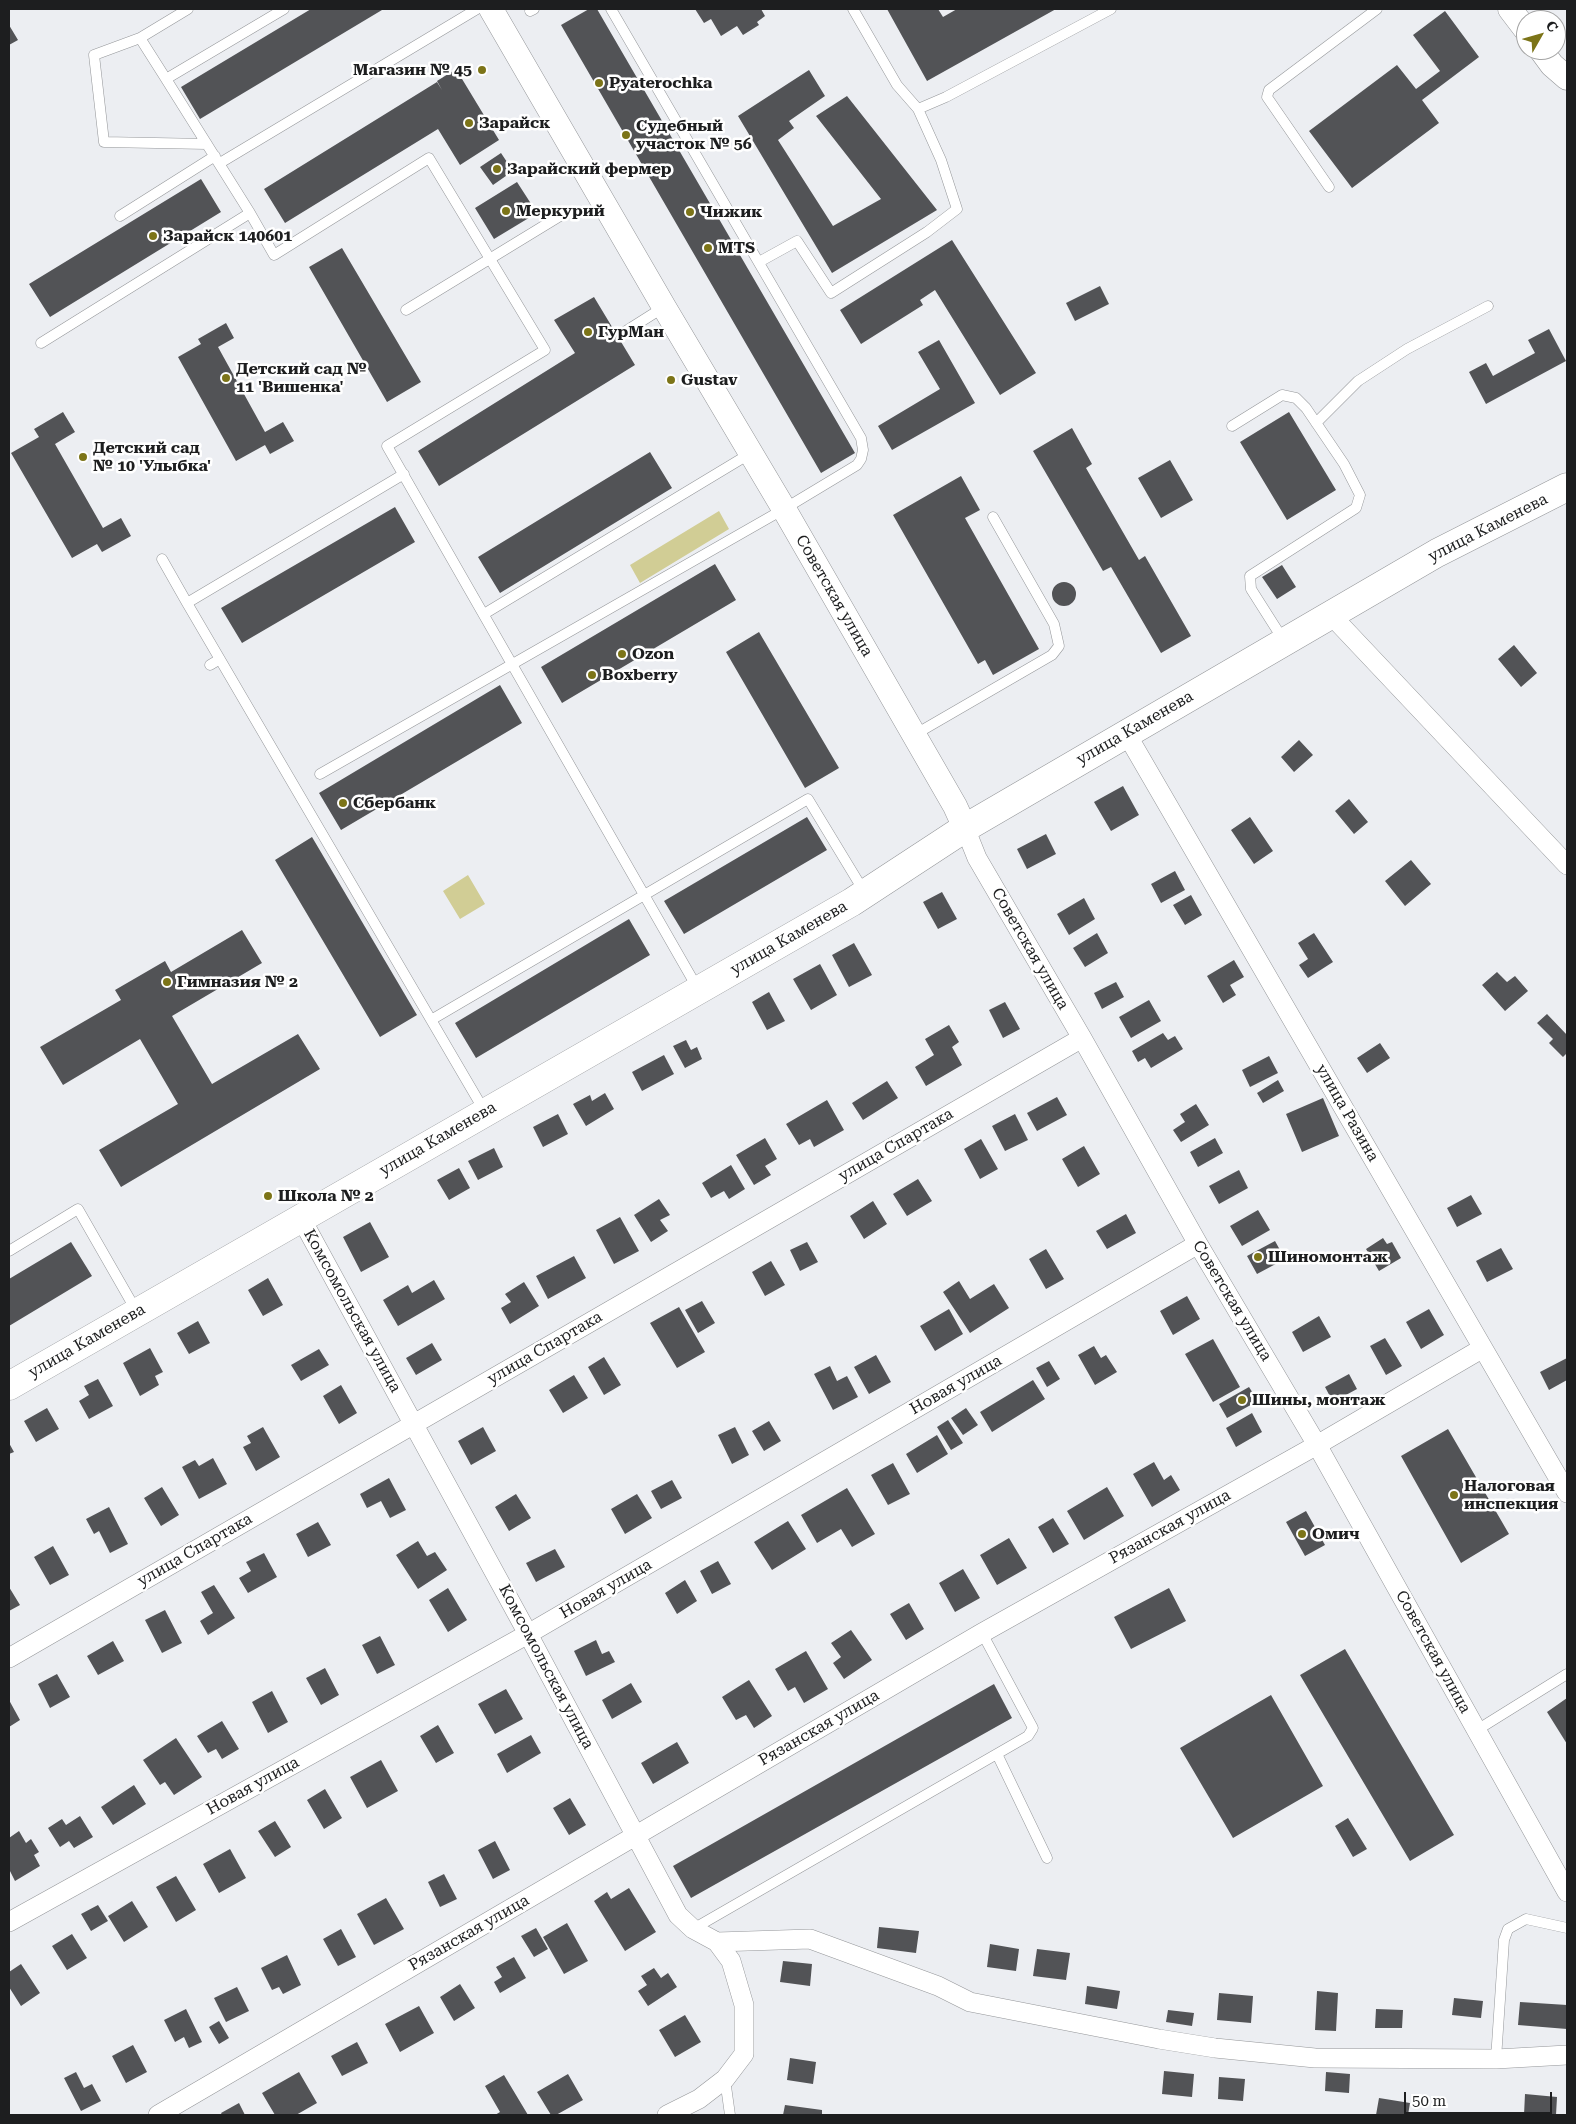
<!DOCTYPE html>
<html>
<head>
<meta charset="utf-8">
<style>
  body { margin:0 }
  #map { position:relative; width:1576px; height:2124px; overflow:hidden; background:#eceef2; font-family:"Roboto Serif",serif }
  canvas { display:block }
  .frame { position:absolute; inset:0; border:10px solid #1d1e1f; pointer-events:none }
  .north { position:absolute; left:1516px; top:10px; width:50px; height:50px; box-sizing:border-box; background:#fff; border:1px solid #a5a5a5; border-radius:50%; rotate:52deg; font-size:14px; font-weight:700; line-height:20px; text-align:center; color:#1d1e1f }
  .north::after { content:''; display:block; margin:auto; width:18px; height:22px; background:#7c7418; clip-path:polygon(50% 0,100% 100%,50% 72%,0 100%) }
  .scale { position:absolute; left:1404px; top:2092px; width:148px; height:22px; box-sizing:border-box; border:2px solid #1d1e1f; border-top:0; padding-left:6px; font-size:15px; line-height:18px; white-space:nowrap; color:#1d1e1f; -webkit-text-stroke:4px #fff; paint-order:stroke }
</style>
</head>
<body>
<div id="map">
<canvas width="1576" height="2124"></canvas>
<div class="frame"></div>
<div class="north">С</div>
<div class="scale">50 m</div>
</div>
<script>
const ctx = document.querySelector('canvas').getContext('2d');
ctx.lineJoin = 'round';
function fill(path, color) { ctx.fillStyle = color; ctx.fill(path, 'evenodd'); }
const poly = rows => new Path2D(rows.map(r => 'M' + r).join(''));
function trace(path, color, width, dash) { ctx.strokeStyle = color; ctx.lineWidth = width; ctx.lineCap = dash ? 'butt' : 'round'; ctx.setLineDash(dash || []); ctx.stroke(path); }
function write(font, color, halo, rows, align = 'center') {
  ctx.font = font + ' "Roboto Serif",serif'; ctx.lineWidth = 5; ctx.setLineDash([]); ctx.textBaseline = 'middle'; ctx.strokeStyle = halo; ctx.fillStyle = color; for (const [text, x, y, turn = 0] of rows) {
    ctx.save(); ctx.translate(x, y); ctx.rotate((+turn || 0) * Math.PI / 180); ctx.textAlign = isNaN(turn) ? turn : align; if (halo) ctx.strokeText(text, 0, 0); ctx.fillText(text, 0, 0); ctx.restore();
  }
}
fill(poly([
  [719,511,729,529,640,583,630,565],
  [468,875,485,904,460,919,443,891]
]), '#d1cd95');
fill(poly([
  [311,9,381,9,382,10,200,119,181,87],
  [589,9,597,9,855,453,821,473,561,25],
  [695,9,761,9,765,16,757,22,759,25,743,35,737,26,721,36,711,19,704,23],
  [887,9,938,9,943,17,957,9,1056,9,927,81],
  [1445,11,1479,57,1422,100,1439,123,1352,188,1309,131,1397,65,1416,89,1440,71,1413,35],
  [9,25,18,40,9,45],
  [456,69,499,140,460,165,438,129,285,223,264,189,437,82,442,90,437,81],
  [809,70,825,96,789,121,794,128,778,140,833,226,881,199,816,116,847,96,937,210,832,273,738,116],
  [501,153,513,171,493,185,480,167],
  [201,179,221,212,50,317,29,284],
  [517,182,537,213,494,239,475,208],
  [952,240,1036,373,1000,395,935,290,920,300,923,305,861,344,840,310],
  [342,248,421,382,387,402,309,267],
  [1100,286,1109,304,1075,321,1066,303],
  [594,297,635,365,439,486,418,451,575,353,554,320],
  [226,323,234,338,218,347,265,432,283,422,294,441,270,454,265,445,236,461,178,357,201,344,198,339],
  [1549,329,1566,361,1486,404,1469,372,1486,363,1493,376,1535,353,1528,340],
  [939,340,975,403,892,450,878,426,940,389,918,352],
  [63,412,75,432,55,444,103,528,121,518,131,536,102,552,97,544,72,558,11,453,39,437,34,429],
  [1289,412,1336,490,1287,520,1240,442],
  [1072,428,1092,464,1086,468,1139,560,1145,556,1191,636,1161,653,1111,567,1103,571,1033,451],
  [650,452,672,488,500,593,478,557],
  [1170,460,1193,500,1161,518,1138,478],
  [961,476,980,510,965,518,1039,649,993,675,985,660,978,664,893,515],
  [395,507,415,542,242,643,221,608],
  [715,564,736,600,562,703,541,667],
  [1282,565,1296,587,1277,599,1262,577],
  '1052 594a12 12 0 1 1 24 0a12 12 0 1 1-24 0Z',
  [759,632,839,768,805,788,726,652],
  [1514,645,1537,673,1521,687,1498,659],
  [500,685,522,723,341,830,319,793],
  [1299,740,1313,755,1294,772,1281,757],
  [1123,786,1139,815,1111,831,1094,802],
  [1349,799,1368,822,1354,834,1335,811],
  [807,817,827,850,684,934,664,901],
  [1250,817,1273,851,1254,864,1231,830],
  [1046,834,1056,854,1027,869,1017,849],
  [312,837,417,1015,380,1037,275,860],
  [1411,860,1431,884,1405,906,1385,881],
  [1175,871,1185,890,1161,903,1151,884],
  [942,892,957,919,938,929,923,902],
  [1191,895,1202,915,1185,925,1173,905],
  [1084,898,1095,919,1069,935,1057,914],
  [629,919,650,955,476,1058,455,1023],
  [242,930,262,963,172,1016,212,1084,298,1034,320,1069,121,1187,99,1150,178,1104,140,1039,63,1085,40,1047,121,1000,115,990,165,961,171,972],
  [1097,933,1108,953,1085,967,1073,948],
  [1314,933,1333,962,1308,978,1299,965,1308,959,1298,943],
  [854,943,872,975,849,987,832,955],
  [1234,960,1244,977,1230,985,1236,995,1223,1003,1207,976],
  [820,964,837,995,811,1010,793,979],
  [1497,972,1507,982,1515,976,1528,991,1505,1011,1482,985],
  [1116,982,1124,997,1102,1009,1094,993],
  [769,992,785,1021,767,1030,752,1002],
  [1149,1000,1161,1021,1131,1038,1119,1017],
  [1005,1002,1020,1029,1003,1038,989,1010],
  [1547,1014,1567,1035,1567,1053,1563,1057,1549,1043,1553,1039,1537,1023],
  [949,1025,959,1042,952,1047,962,1065,926,1086,915,1067,934,1055,925,1039],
  [1163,1033,1168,1040,1175,1036,1183,1049,1151,1068,1145,1058,1138,1062,1132,1051],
  [686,1040,691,1050,697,1047,702,1059,685,1068,673,1046],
  [1380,1043,1390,1058,1367,1073,1357,1058],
  [664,1055,674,1074,642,1091,632,1072],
  [1269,1056,1278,1073,1250,1087,1242,1070],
  [1278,1080,1284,1091,1263,1103,1257,1093],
  [887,1081,898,1098,863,1120,852,1103],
  [605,1093,614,1109,586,1126,573,1104,590,1095,592,1101],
  [1057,1097,1067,1115,1037,1131,1027,1113],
  [1323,1098,1339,1136,1302,1152,1286,1114],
  [827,1100,844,1130,814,1147,810,1139,799,1145,786,1124],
  [1196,1104,1209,1125,1181,1142,1173,1130,1185,1122,1180,1114],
  [558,1114,568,1134,543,1147,533,1127],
  [1015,1114,1028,1140,1005,1151,992,1126],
  [765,1138,777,1159,765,1166,771,1175,754,1185,736,1155],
  [1215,1138,1223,1153,1198,1167,1190,1152],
  [981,1139,998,1169,980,1179,964,1149],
  [1084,1146,1100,1174,1078,1187,1062,1159],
  [494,1148,503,1167,478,1180,468,1161],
  [731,1165,745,1189,729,1199,724,1191,711,1198,702,1183],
  [459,1168,470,1188,449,1200,437,1180],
  [1239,1170,1248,1188,1219,1204,1209,1186],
  [918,1179,932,1201,907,1216,893,1194],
  [1471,1195,1482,1214,1457,1227,1447,1208],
  [659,1199,670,1215,660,1220,668,1231,651,1242,634,1215],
  [873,1201,887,1224,864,1239,850,1216],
  [1258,1210,1270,1230,1242,1246,1230,1226],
  [1126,1214,1136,1233,1107,1249,1096,1231],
  [620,1217,639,1251,614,1264,596,1230],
  [370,1222,389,1257,361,1272,343,1237],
  [1383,1238,1387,1244,1392,1242,1401,1258,1379,1271,1366,1249],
  [1275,1241,1285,1259,1257,1274,1247,1256],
  [71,1242,92,1276,9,1326,9,1279],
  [807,1242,818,1262,800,1271,790,1250],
  [1501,1248,1513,1269,1487,1282,1476,1261],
  [1046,1249,1064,1279,1046,1289,1029,1259],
  [574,1256,586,1278,548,1299,536,1276],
  [771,1261,785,1285,765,1296,752,1272],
  [268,1278,283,1305,263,1316,248,1290],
  [434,1280,445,1299,398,1326,383,1300,408,1285,412,1293],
  [959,1281,970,1299,994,1284,1009,1308,970,1333,943,1292],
  [524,1282,539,1306,510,1324,501,1308,511,1302,505,1294],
  [1187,1296,1200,1319,1173,1335,1160,1311],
  [702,1301,715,1323,698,1333,685,1310],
  [679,1307,705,1352,677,1368,650,1323],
  [949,1309,963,1334,935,1351,920,1326],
  [1429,1309,1444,1335,1421,1349,1406,1322],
  [1319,1316,1331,1337,1303,1352,1292,1332],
  [198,1321,210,1343,189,1354,177,1333],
  [1385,1338,1402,1366,1386,1375,1370,1346],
  [1213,1339,1240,1387,1213,1402,1185,1354],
  [432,1343,442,1360,416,1375,406,1358],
  [1094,1346,1101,1358,1106,1355,1117,1372,1095,1385,1078,1355],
  [150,1348,163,1372,155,1376,159,1385,140,1396,123,1363],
  [319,1349,329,1365,301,1381,291,1365],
  [876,1355,891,1382,869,1394,854,1367],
  [604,1357,621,1385,604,1395,588,1367],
  [1567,1358,1567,1380,1549,1390,1540,1372],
  [1049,1361,1060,1379,1047,1387,1036,1368],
  [830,1366,837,1381,847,1376,858,1397,833,1410,814,1374],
  [1349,1374,1357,1389,1333,1402,1325,1387],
  [574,1375,588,1398,563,1413,549,1390],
  [98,1379,113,1406,89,1419,79,1401,89,1395,84,1386],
  [1033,1380,1045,1399,992,1432,980,1412],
  [341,1385,357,1413,339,1424,323,1396],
  [1249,1387,1258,1401,1227,1418,1219,1404],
  [47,1408,59,1429,36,1442,24,1421],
  [966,1408,978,1425,963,1435,951,1418],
  [1252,1413,1262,1432,1236,1447,1226,1428],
  [948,1420,963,1443,951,1450,937,1427],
  [769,1421,781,1441,764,1451,752,1431],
  [263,1427,280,1457,256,1471,243,1447,251,1443,247,1436],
  [483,1427,496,1451,471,1465,458,1441],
  [735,1427,749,1455,732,1464,718,1435],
  [1448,1429,1509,1534,1461,1563,1401,1456],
  [937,1435,948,1454,917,1473,906,1454],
  [9,1443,14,1452,9,1454],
  [213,1458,227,1484,199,1499,182,1467,195,1460,199,1466],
  [1154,1462,1164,1480,1171,1475,1180,1490,1152,1507,1133,1474],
  [893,1463,910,1494,888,1505,871,1475],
  [389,1478,406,1510,390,1518,381,1501,367,1508,360,1494],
  [672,1480,682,1498,661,1509,651,1491],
  [162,1487,179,1515,161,1526,144,1498],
  [1107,1487,1124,1516,1084,1540,1067,1511],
  [847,1488,875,1534,852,1547,841,1529,817,1543,801,1515],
  [516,1494,531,1518,509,1531,495,1507],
  [637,1494,652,1518,625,1534,611,1509],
  [109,1507,128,1544,110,1553,99,1531,94,1534,86,1519],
  [1306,1511,1325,1545,1305,1556,1286,1522],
  [1053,1518,1069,1544,1053,1553,1038,1527],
  [788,1521,806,1549,772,1570,754,1542],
  [318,1522,331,1545,308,1557,296,1534],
  [1009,1538,1027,1568,997,1585,980,1555],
  [418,1541,427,1556,435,1552,447,1570,418,1589,396,1555],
  [53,1546,69,1575,50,1585,34,1557],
  [555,1549,565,1567,536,1582,526,1563],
  [264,1553,277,1577,248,1593,239,1578,251,1571,246,1562],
  [718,1561,731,1584,712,1594,700,1571],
  [963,1569,980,1598,955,1612,939,1583],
  [685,1580,697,1601,677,1614,665,1593],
  [214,1585,235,1618,208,1635,200,1621,213,1613,201,1592],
  [9,1587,20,1605,9,1611],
  [448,1588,467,1620,448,1632,429,1600],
  [1169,1588,1186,1621,1131,1649,1114,1617],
  [909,1603,924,1629,906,1640,890,1614],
  [165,1610,182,1643,162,1653,145,1620],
  [851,1630,872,1660,844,1679,833,1663,841,1657,831,1643],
  [380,1636,395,1665,377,1674,362,1645],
  [596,1640,602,1654,609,1651,615,1662,586,1676,574,1651],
  [113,1641,124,1661,98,1675,87,1656],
  [1345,1649,1454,1835,1410,1861,1300,1675],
  [806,1651,828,1689,804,1703,795,1687,788,1691,775,1669],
  [325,1668,339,1695,321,1705,306,1678],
  [57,1674,70,1697,50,1708,38,1684],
  [749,1680,772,1716,754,1728,746,1715,736,1720,722,1697],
  [631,1683,642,1702,612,1719,602,1700],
  [994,1684,1012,1718,691,1898,673,1866],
  [506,1689,523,1719,495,1734,478,1704],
  [272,1691,288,1722,268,1733,252,1702],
  [1271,1695,1323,1786,1233,1838,1180,1748],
  [1567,1698,1567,1744,1547,1712],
  [9,1700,20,1720,9,1727],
  [222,1721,239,1749,222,1759,216,1749,208,1753,197,1736],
  [438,1725,454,1753,436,1763,420,1736],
  [531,1735,541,1753,507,1773,497,1754],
  [176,1738,202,1777,174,1795,165,1782,160,1785,143,1760],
  [677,1742,689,1763,653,1784,641,1763],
  [381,1760,398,1791,367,1808,350,1777],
  [134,1785,146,1804,113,1825,101,1807],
  [325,1789,342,1818,324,1829,307,1800],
  [570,1798,586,1825,569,1835,553,1808],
  [80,1816,93,1837,74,1848,69,1841,60,1847,48,1828,62,1819,66,1825],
  [1348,1818,1367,1849,1353,1857,1335,1826],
  [275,1821,291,1847,275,1857,258,1831],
  [19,1831,26,1843,31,1839,39,1852,34,1855,40,1866,15,1881,9,1869,9,1838],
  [495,1841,510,1870,493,1879,478,1850],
  [230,1849,246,1878,219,1893,203,1864],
  [444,1874,457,1899,440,1907,428,1882],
  [176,1876,196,1910,176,1922,156,1887],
  [629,1888,656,1932,625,1951,594,1901,607,1892,611,1899],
  [386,1898,404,1929,374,1945,357,1914],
  [132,1901,148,1927,124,1942,108,1916],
  [98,1905,108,1921,91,1931,81,1914],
  [567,1923,588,1961,564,1974,543,1937],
  [879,1927,919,1931,916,1953,877,1948],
  [536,1928,548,1949,534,1957,521,1936],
  [341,1929,356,1957,338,1966,323,1939],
  [72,1934,87,1958,67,1970,52,1946],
  [990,1944,1019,1949,1016,1971,987,1967],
  [1037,1949,1070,1953,1066,1980,1033,1976],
  [287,1955,301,1985,283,1994,279,1987,272,1990,261,1968],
  [514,1957,526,1978,500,1993,494,1982,502,1977,496,1967],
  [783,1961,812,1964,810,1986,780,1982],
  [21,1964,40,1993,21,2006,9,1987,9,1972],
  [654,1968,661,1978,668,1973,677,1987,648,2006,638,1991,647,1985,641,1976],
  [460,1984,475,2008,454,2021,440,1997],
  [1087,1986,1120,1991,1117,2009,1085,2004],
  [237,1987,249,2011,226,2022,214,1998],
  [1317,1991,1338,1993,1336,2031,1315,2030],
  [1219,1993,1253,1996,1251,2023,1217,2020],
  [1454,1998,1483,2001,1481,2018,1452,2015],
  [1520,2002,1567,2005,1567,2029,1518,2025],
  [419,2006,434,2033,400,2052,385,2024],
  [186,2009,202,2042,189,2048,184,2037,175,2042,164,2020],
  [1376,2009,1403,2010,1402,2028,1375,2028],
  [1168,2010,1194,2013,1192,2026,1166,2022],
  [685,2015,701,2042,675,2057,659,2030],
  [219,2021,229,2038,219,2044,209,2027],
  [357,2042,368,2063,342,2076,331,2056],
  [133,2045,147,2072,126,2083,112,2056],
  [790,2058,816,2062,813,2084,787,2080],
  [1164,2071,1194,2074,1192,2097,1162,2094],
  [76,2072,84,2088,92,2084,101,2101,81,2111,64,2078],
  [299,2072,317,2103,296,2115,275,2115,262,2093],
  [1326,2072,1350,2074,1349,2093,1325,2091],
  [568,2074,583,2100,556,2115,551,2115,537,2092],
  [504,2075,528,2115,495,2115,500,2112,485,2086],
  [1219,2077,1245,2079,1243,2101,1218,2099],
  [1525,2094,1557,2097,1556,2115,1524,2115],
  [1379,2098,1410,2103,1408,2115,1376,2115],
  [239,2103,245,2115,222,2115,221,2113],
  [785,2105,822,2110,822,2115,783,2115]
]), '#525356');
const service = poly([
  [853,9,897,85,918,109,946,97,1111,9],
  [530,11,534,9],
  [140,38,94,55,104,142,207,144],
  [166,79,140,38,188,9],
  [220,163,477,9],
  [1329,187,1267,97,1269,90,1377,9],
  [250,213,274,255,429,158,545,350,387,446,698,989],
  [120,216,215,156],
  [759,262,797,241,831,293,927,232,957,209,941,160,918,109],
  [406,310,560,216],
  [626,331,664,307],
  [41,343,250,213,166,79,284,9],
  [1316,423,1358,381,1407,349,1488,306],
  [1232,426,1282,395,1296,398,1306,408,1344,464,1360,495,1356,508,1250,576,1251,589,1284,641],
  [404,474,187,603,485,1112],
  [162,559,187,603],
  [484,614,751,453],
  [210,665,220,659],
  [914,735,1052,655,1059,646,1054,624,993,517],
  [320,774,784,509,857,465,861,459,863,450,861,438,611,9],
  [431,1020,808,799,865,893],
  [9,1251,78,1209,137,1312],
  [1477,1730,1567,1674],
  [997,1754,1047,1858],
  [693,1929,1028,1736,1033,1728,982,1633],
  [1496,2059,1504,1940,1508,1929,1526,1919,1567,1928],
  [725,2079,730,2115]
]);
const minor = poly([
  [1331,615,1567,865],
  [1126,733,1567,1493],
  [965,828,977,858,1082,1038,1198,1244,1317,1445,1567,1892],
  [301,1218,528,1634,678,1915,693,1929,717,1942,731,1961,744,2005,744,2054,725,2079,699,2099,667,2115],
  [9,1658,1082,1038],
  [9,1922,528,1634,1198,1244],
  [717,1942,810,1939,938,1986,970,2002,1159,2039,1215,2048,1315,2058,1496,2059,1567,2055],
  [158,2115,982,1633,1317,1445,1483,1348]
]);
const tertiary = poly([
  [491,9,664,307,784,509,955,806,965,828],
  [1510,9,1526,30],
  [1541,50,1552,65,1567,78]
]);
const secondary = poly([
  [9,1386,852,902,965,828,1437,553,1567,487]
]);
trace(service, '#949699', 11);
trace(minor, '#949699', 20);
trace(tertiary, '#949699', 25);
trace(secondary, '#949699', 29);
trace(service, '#fff', 10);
trace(minor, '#fff', 19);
trace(tertiary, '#fff', 24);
trace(secondary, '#fff', 28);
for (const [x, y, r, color] of [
  [482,70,5,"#7c7418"],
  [599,83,5,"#7c7418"],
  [469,123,5,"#7c7418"],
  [626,135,5,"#7c7418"],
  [497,169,5,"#7c7418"],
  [506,211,5,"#7c7418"],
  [690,212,5,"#7c7418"],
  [153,236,5,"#7c7418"],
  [708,248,5,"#7c7418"],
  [588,332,5,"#7c7418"],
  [226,378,5,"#7c7418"],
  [671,380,5,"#7c7418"],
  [83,457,5,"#7c7418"],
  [622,654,5,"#7c7418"],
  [592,675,5,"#7c7418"],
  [343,803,5,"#7c7418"],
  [167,982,5,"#7c7418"],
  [268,1196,5,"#7c7418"],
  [1258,1257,5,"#7c7418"],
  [1242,1400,5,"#7c7418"],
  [1454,1495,5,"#7c7418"],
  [1302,1534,5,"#7c7418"]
]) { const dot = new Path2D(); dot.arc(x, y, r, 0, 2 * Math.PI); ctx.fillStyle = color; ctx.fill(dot); trace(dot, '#fff', 2); }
write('bold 16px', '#1d1e1f', '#fff', [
  ["Магазин № 45",472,70,"right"],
  ["Pyaterochka",609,83],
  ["Зарайск",479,123],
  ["Судебный",636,126],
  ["участок № 56",636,144],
  ["Зарайский фермер",507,169],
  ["Меркурий",516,211],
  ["Чижик",700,212],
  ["Зарайск 140601",163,236],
  ["MTS",718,248],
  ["ГурМан",598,332],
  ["Детский сад №",236,369],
  ["11 'Вишенка'",236,387],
  ["Gustav",681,380],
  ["Детский сад",93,448],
  ["№ 10 'Улыбка'",93,466],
  ["Ozon",632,654],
  ["Boxberry",602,675],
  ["Сбербанк",353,803],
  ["Гимназия № 2",177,982],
  ["Школа № 2",278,1196],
  ["Шиномонтаж",1268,1257],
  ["Шины, монтаж",1252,1400],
  ["Налоговая",1464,1486],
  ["инспекция",1464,1504],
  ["Омич",1312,1534]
], 'left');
write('16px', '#1d1e1f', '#fff', [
  ["улица Каменева",1488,528,-27],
  ["Советская улица",834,596,60],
  ["улица Каменева",1135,728,-30],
  ["улица Каменева",789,938,-30],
  ["Советская улица",1030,949,60],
  ["улица Разина",1347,1113,60],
  ["улица Каменева",438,1139,-30],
  ["улица Спартака",896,1145,-30],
  ["Советская улица",1232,1301,59],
  ["Комсомольская улица",352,1311,61],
  ["улица Каменева",87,1341,-30],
  ["улица Спартака",545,1348,-30],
  ["Новая улица",956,1385,-30],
  ["Рязанская улица",1170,1527,-29],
  ["улица Спартака",195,1550,-30],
  ["Новая улица",606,1589,-30],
  ["Советская улица",1433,1652,61],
  ["Комсомольская улица",546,1667,62],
  ["Рязанская улица",819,1728,-30],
  ["Новая улица",253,1786,-29],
  ["Рязанская улица",469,1933,-30]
]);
</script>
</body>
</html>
